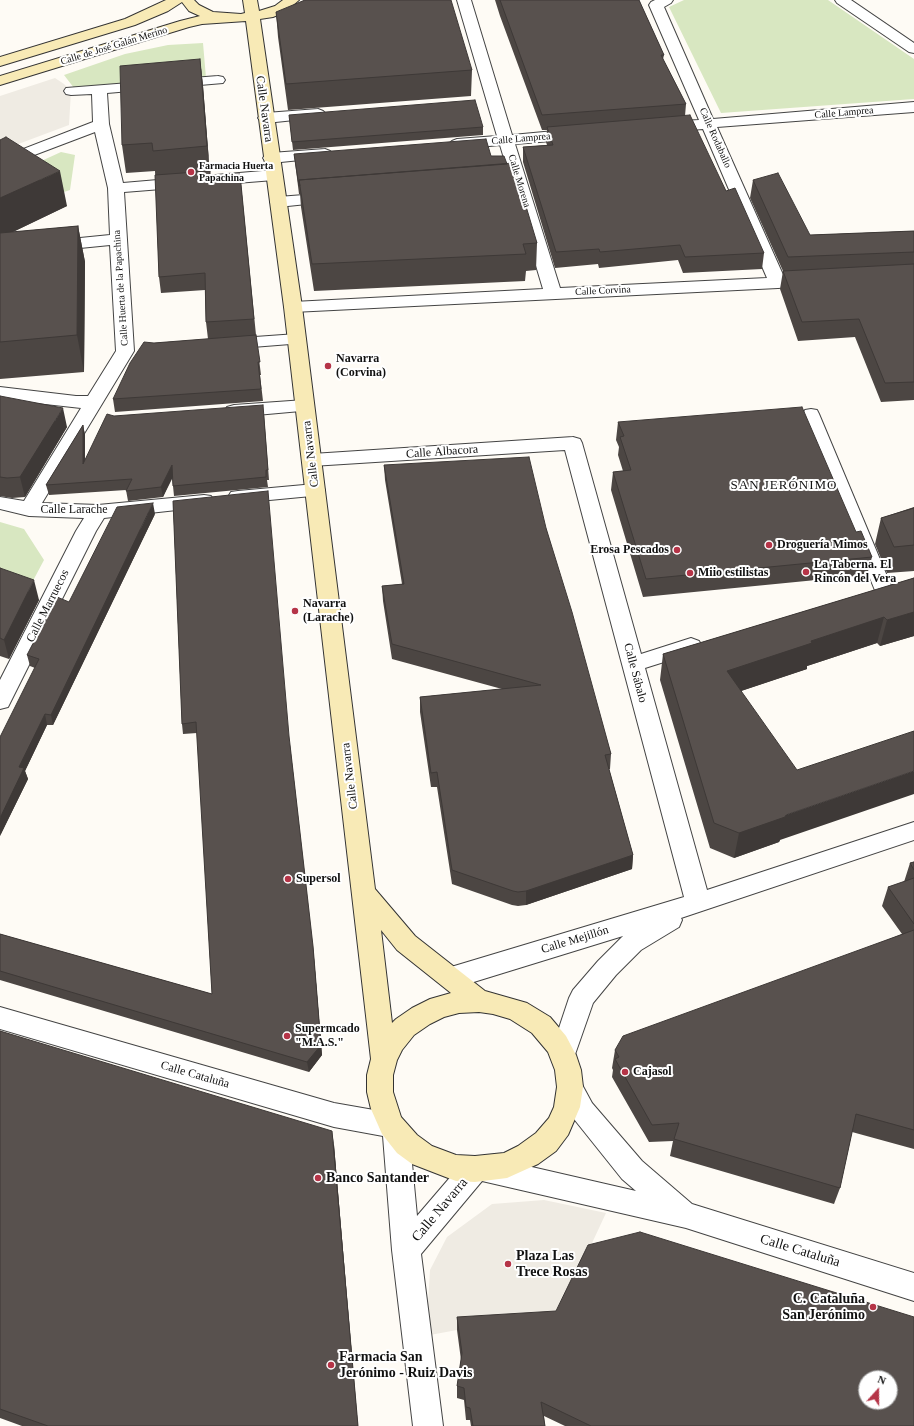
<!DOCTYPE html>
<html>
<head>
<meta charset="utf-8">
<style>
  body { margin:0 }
  #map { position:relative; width:914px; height:1426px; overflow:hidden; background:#fefbf5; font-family:"Times New Roman",serif }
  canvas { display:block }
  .north { position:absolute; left:858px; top:1370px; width:40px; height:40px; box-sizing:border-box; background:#fff; border:1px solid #a0a0a0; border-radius:50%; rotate:21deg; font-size:11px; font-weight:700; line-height:16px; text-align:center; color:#111 }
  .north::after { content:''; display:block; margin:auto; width:14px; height:18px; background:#b53447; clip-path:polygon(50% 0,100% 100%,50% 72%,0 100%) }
</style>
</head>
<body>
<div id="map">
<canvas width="914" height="1426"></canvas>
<div class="north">N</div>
</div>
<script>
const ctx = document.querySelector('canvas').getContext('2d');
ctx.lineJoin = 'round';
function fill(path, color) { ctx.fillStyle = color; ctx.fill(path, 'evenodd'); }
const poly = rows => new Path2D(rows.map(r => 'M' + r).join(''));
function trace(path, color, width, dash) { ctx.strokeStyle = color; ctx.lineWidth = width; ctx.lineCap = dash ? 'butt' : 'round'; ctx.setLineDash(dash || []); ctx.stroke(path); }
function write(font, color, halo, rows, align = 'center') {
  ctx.font = font + ' "Times New Roman",serif'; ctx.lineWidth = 4; ctx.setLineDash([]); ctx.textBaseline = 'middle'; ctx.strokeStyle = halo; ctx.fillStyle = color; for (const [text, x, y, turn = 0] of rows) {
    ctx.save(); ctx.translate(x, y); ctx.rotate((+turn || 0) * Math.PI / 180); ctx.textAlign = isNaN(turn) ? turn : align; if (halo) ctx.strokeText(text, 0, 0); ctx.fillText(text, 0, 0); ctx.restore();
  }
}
fill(poly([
  [684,0,828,0,914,59,914,99,721,113,669,7],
  [203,43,206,78,74,88,64,75,125,54,168,45],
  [61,152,75,155,70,190,64,192,26,168],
  [0,522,24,529,44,560,0,643]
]), '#d8e7c1');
fill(poly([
  [55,78,64,84,71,91,69,125,5,149,0,147,0,96],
  [544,1200,606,1213,552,1329,542,1325,457,1330,430,1335,428,1303,430,1270,447,1237,492,1204]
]), '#efebe3');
const lane = poly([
  [811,409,817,410,819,414,892,588,890,593,883,594,876,593,874,588,803,414,805,410,811,409]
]);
const street = poly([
  [457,0,471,0,512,135,576,129,581,131,584,134,581,137,576,139,515,144,560,288,767,278,703,129,666,132,661,130,658,127,661,124,666,122,699,120,649,5,651,2,655,0,673,0,671,3,664,7,713,119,914,102,914,112,717,127,784,277,811,276,817,277,820,281,817,285,778,288,293,312,287,311,284,307,287,303,293,302,543,289,500,145,457,149,452,147,449,144,452,141,457,139,497,136,457,0],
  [835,0,851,0,914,43,914,53,909,52,837,3,835,0],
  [218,76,223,77,225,80,223,83,107,93,109,124,123,183,274,170,280,172,282,175,280,178,274,180,124,192,134,351,42,503,98,505,204,495,211,496,214,501,211,506,204,507,104,518,96,531,8,707,0,709,0,680,76,531,84,518,29,516,0,509,0,497,24,501,81,408,0,399,0,387,76,396,88,396,116,351,110,245,0,256,0,246,110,235,108,188,95,132,0,168,0,158,93,122,92,94,71,95,66,94,64,91,66,88,218,76],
  [318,109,323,111,326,114,323,117,266,123,261,121,258,118,261,115,266,113,318,109],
  [325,149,330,151,333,154,330,157,271,163,265,161,263,158,265,155,271,153,325,149],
  [330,193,336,195,338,198,336,201,278,207,272,205,270,202,272,199,278,197,330,193],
  [297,334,303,335,306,339,303,343,227,349,221,348,218,344,221,340,227,339,297,334],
  [305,400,312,402,314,406,312,410,234,417,227,415,225,411,227,407,234,405,305,400],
  [573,437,580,439,582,443,641,654,691,638,699,641,702,646,699,651,645,668,707,890,914,822,914,840,681,918,682,920,679,927,641,950,616,975,593,1003,572,1063,563,1066,554,1063,550,1055,569,998,573,990,598,961,623,936,451,989,442,985,438,978,442,971,451,967,684,897,565,450,312,466,305,464,302,460,305,456,312,454,573,437],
  [315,484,322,485,325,490,322,495,238,503,231,502,228,497,231,492,238,491,315,484],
  [0,1007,334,1103,391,1113,400,1116,409,1132,417,1216,465,1160,475,1156,480,1158,484,1156,636,1191,622,1179,574,1119,557,1087,561,1079,570,1075,579,1079,592,1103,642,1161,692,1204,914,1273,914,1301,686,1228,482,1181,421,1254,443,1426,413,1426,392,1250,383,1136,334,1127,0,1029,0,1007]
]);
const secondary = poly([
  [166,0,194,0,199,5,213,12,241,14,245,13,243,0,257,0,259,11,275,6,283,0,299,0,285,12,273,17,260,19,302,307,375,889,415,936,485,991,527,1003,550,1017,566,1036,576,1055,581,1070,583,1087,580,1107,568,1135,556,1151,538,1164,507,1178,475,1182,456,1181,412,1164,397,1153,382,1134,371,1109,367,1092,367,1075,371,1059,284,307,246,21,202,24,189,27,0,85,0,76,180,21,200,16,189,11,182,2,168,11,135,25,0,66,0,57,125,19,166,0],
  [381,930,397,950,451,993,430,999,412,1008,396,1019,392,1023,381,930],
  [479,1012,493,1014,510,1019,532,1033,548,1052,555,1070,557,1087,554,1107,549,1118,536,1133,518,1146,504,1153,475,1156,456,1155,432,1146,417,1135,401,1117,393,1092,393,1075,397,1060,402,1050,414,1035,430,1024,444,1017,459,1013,479,1012]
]);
trace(lane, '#444', 2);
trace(street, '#444', 2);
trace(secondary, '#333', 2);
fill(lane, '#fff');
fill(street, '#fff');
fill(secondary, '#f8eab6');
fill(poly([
  [495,0,639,0,664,55,663,59,686,104,685,116,726,191,764,253,762,269,683,273,678,260,599,268,598,264,555,268,523,162,523,147,547,145,546,142,547,130,542,130,500,16],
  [276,12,472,70,471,96,288,110,278,37],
  [200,59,203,86,210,175,240,174,256,335,261,375,260,375,263,401,115,412,113,399,154,343,208,339,206,322,205,290,161,293,159,277,155,171,126,173,122,145],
  [289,115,483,127,483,135,293,150],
  [0,140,67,206,13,232,78,226,85,262,84,372,0,379],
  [294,154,491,156,507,164,537,243,536,270,526,271,525,281,314,291,301,207,300,194,299,194],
  [753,180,810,235,914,231,914,400,881,402,855,337,798,341,780,289,783,271,750,198],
  [0,396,67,427,25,497,12,498,0,496],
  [264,415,269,480,267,480,268,487,174,496,173,486,172,477,163,497,128,501,126,490,49,495,46,485,83,425,85,435,85,460,114,416],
  [618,422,856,532,872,557,867,575,643,597,611,490,613,472,623,471,618,455,619,447,616,440],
  [384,465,546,528,611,754,610,769,609,769,633,855,632,869,526,905,518,906,512,905,452,884,437,787,431,787,420,712,420,697,502,689,392,659,383,601,382,586,402,584,385,480],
  [173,501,290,745,314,957,322,1055,309,1072,0,980,0,934,212,994,197,733,183,734,182,724],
  [914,507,914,571,887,573,875,544,881,518],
  [155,514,53,725,47,725,25,771,28,779,0,836,35,668,30,666,27,655,69,602],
  [0,568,39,600,9,659,0,656],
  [914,578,914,636,880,646,877,643,807,666,807,669,741,691,780,840,779,842,734,858,710,848,660,680,663,654],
  [914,862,914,1149,852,1132,840,1188,834,1204,670,1156,673,1141,649,1142,612,1077,613,1070,612,1068,615,1050,902,934,882,906,888,887,904,882,910,863],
  [0,1031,334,1145,358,1426,22,1426,0,1418],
  [457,1317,914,1426,565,1426,544,1416,545,1426,471,1426,470,1420,466,1420,464,1400,457,1398,457,1386,461,1360,457,1330]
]), '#4c4643');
fill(poly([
  [200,59,203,86,210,174,207,146],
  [60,171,67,206,0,238,0,198],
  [78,226,85,262,84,372,77,335],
  [63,408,67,427,25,497,20,477],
  [83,425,85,435,85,474,83,464],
  [172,465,174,475,163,497,161,487],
  [153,503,155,514,53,725,51,715],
  [34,580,39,600,9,659,4,640],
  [914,612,914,636,880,646,887,620],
  [884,617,877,643,807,666,807,669,723,697,727,671,811,641],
  [45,714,47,725,25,771,28,779,0,836,0,818,19,767],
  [914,771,914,794,780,840,779,842,734,858,739,833,786,815],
  [633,855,632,869,526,905,526,891],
  [313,946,322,1055,309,1072,307,1062],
  [332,1131,334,1145,358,1426]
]), '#3e3937');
const building = poly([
  [305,0,451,0,472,70,286,84,276,12,305,0],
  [500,0,639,0,664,55,661,55,686,104,542,115,500,0],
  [200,59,207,146,153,151,152,143,122,145,120,66,200,59],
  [475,100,483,127,292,142,289,115,475,100],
  [690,115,726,191,735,188,764,253,685,257,680,245,600,252,599,249,556,252,523,147,553,145,547,127,690,115],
  [6,137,60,171,0,198,0,140,6,137],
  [486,139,491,156,504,156,507,164,299,180,300,186,299,186,294,154,486,139],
  [513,163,537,243,523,244,526,254,312,264,299,180,513,163],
  [210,171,210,175,240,174,254,319,206,322,205,273,159,277,155,175,210,171],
  [778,173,810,235,914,231,914,252,788,257,753,180,778,173],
  [78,226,77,335,0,342,0,233,78,226],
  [914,264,914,382,885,383,859,319,802,322,783,271,914,264],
  [256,335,260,362,258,362,261,389,113,399,130,363,144,342,154,343,256,335],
  [0,396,63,408,20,477,7,478,0,477,0,396],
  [263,405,268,470,266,470,266,477,173,486,172,465,161,487,126,491,132,479,46,485,83,425,83,464,107,414,114,416,263,405],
  [802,407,856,532,861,531,872,557,646,579,613,472,631,470,620,437,624,436,618,422,802,407],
  [529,457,546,528,572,612,611,754,605,755,633,855,526,891,518,892,513,891,452,870,437,772,431,773,420,697,541,685,392,644,382,586,404,584,384,465,529,457],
  [268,491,289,736,313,946,321,1045,307,1062,0,971,0,934,212,994,196,722,182,724,173,501,268,491],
  [153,503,51,715,45,714,19,767,24,768,0,818,0,737,39,659,27,655,57,597,69,602,117,507,153,503],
  [914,508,914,545,894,547,881,518,914,508],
  [0,568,34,580,4,640,0,638,0,568],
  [914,578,914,612,887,620,884,617,811,641,812,643,727,671,797,770,914,731,914,771,786,815,785,817,739,833,714,823,663,654,914,578],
  [914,862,914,870,910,863,914,862],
  [914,878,914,924,888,887,914,878],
  [914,930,914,1130,856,1114,840,1188,674,1139,679,1123,652,1125,615,1059,619,1057,615,1050,623,1036,914,930],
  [0,1031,332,1131,358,1426,48,1426,0,1409,0,1031],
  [640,1232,914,1317,914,1426,591,1426,541,1402,545,1426,473,1426,470,1408,466,1407,464,1388,457,1386,462,1353,457,1317,556,1311,588,1245,640,1232],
  [866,1378,890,1378,890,1402,866,1402,866,1378]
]);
fill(building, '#58514e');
trace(building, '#3e3937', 1);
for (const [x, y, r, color] of [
  [191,172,4,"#b53447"],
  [328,366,4,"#b53447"],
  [769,545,4,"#b53447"],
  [677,550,4,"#b53447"],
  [806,572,4,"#b53447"],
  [690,573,4,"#b53447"],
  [295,611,4,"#b53447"],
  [288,879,4,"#b53447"],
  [287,1036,4,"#b53447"],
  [625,1072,4,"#b53447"],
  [318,1178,4,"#b53447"],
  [508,1264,4,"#b53447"],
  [873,1307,4,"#b53447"],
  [331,1365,4,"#b53447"]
]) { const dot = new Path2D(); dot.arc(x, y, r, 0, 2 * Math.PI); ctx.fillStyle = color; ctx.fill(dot); trace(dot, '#fff', 1.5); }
write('10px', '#111', '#fff', [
  ["Calle de José Galán Merino",114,46,-17],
  ["Calle Lamprea",844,113,-5],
  ["Calle Rodaballo",715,138,66],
  ["Calle Lamprea",521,139,-5],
  ["Calle Morena",519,181,73],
  ["Calle Huerta de la Papachina",121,288,-94],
  ["Calle Corvina",603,291,-3]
]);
write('bold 10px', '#111', '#fff', [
  ["Farmacia Huerta",199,166],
  ["Papachina",199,178]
], 'left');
write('12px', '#111', '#fff', [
  ["Calle Navarra",264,109,82],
  ["Calle Albacora",442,452,-4],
  ["Calle Navarra",311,454,-97],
  ["Calle Larache",74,510],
  ["Calle Marruecos",48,606,-63],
  ["Calle Sábalo",635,673,75],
  ["Calle Navarra",350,776,-97],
  ["Calle Mejillón",575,940,-17],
  ["Calle Cataluña",195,1075,16]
]);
write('bold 12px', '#111', '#fff', [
  ["Navarra",336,359],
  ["(Corvina)",336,373],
  ["Droguería Mimos",777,545],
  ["Erosa Pescados",669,550,"right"],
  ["La Taberna. El",814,565],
  ["Rincón del Vera",814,579],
  ["Miio estilistas",698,573],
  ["Navarra",303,604],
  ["(Larache)",303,618],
  ["Supersol",296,879],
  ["Supermcado",295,1029],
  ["\"M.A.S.\"",295,1043],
  ["Cajasol",633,1072]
], 'left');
ctx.letterSpacing = '1px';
write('13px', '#111', '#fff', [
  ["SAN JERÓNIMO",784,486]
]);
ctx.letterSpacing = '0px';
write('bold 14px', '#111', '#fff', [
  ["Banco Santander",326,1178],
  ["Plaza Las",516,1256],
  ["Trece Rosas",516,1272],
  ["C. Cataluña",865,1299,"right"],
  ["San Jerónimo",865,1315,"right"],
  ["Farmacia San",339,1357],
  ["Jerónimo - Ruiz Davis",339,1373]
], 'left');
write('14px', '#111', '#fff', [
  ["Calle Navarra",440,1210,-50],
  ["Calle Cataluña",800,1251,17]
]);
</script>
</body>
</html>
